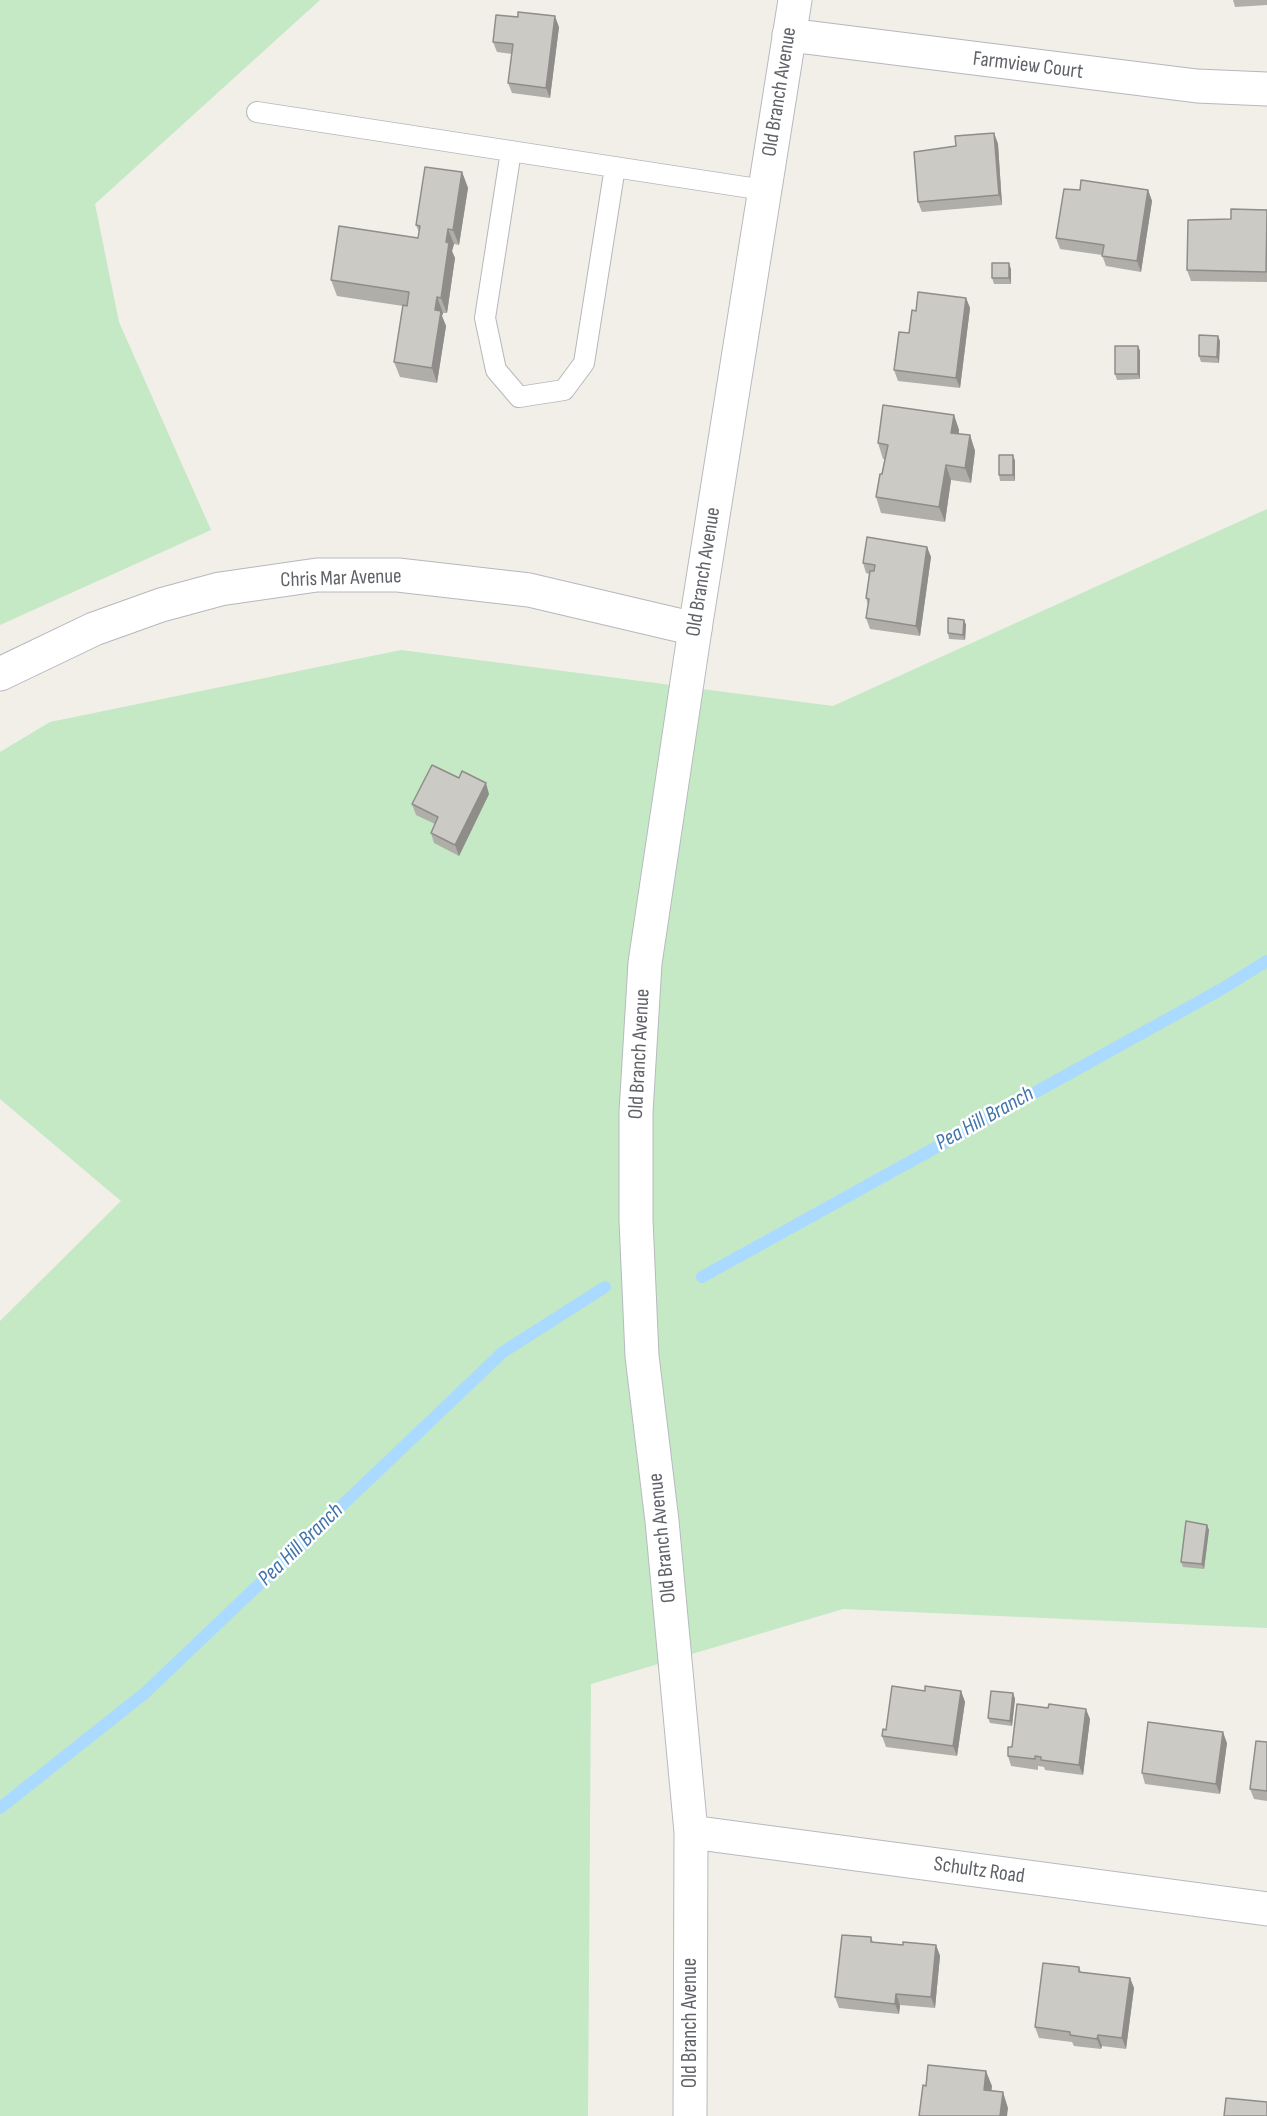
<!DOCTYPE html>
<html>
<head>
<meta charset="utf-8">
<style>
  body { margin:0 }
  canvas { display:block; background:#f1efe8 }
</style>
</head>
<body>
<canvas width="1267" height="2116"></canvas>
<script>
const ctx = document.querySelector('canvas').getContext('2d');
ctx.lineJoin = 'round';
function fill(path, color) { ctx.fillStyle = color; ctx.fill(path, 'evenodd'); }
const poly = rows => new Path2D(rows.map(r => 'M' + r).join(''));
function trace(path, color, width, dash) { ctx.strokeStyle = color; ctx.lineWidth = width; ctx.lineCap = dash ? 'butt' : 'round'; ctx.setLineDash(dash || []); ctx.stroke(path); }
function write(font, color, halo, rows, align = 'center') {
  ctx.font = font + ' "Sofia Sans Condensed",sans-serif'; ctx.lineWidth = 5; ctx.setLineDash([]); ctx.textBaseline = 'middle'; ctx.strokeStyle = halo; ctx.fillStyle = color; for (const [text, x, y, turn = 0] of rows) {
    ctx.save(); ctx.translate(x, y); ctx.rotate((+turn || 0) * Math.PI / 180); ctx.textAlign = isNaN(turn) ? turn : align; if (halo) ctx.strokeText(text, 0, 0); ctx.fillText(text, 0, 0); ctx.restore();
  }
}
fill(poly([
  [0,0,320,0,95,204,119,322,211,530,0,625],
  [1267,509,1267,1628,843,1609,591,1684,588,2116,0,2116,0,1321,121,1201,0,1099,0,752,50,722,401,650,833,706]
]), '#c5e8c5');
trace(poly([
  [702,1277,1220,990,1267,961],
  [0,1808,145,1693,503,1352,605,1287]
]), '#aadaff', 12);
const lane = poly([
  [257,112,764,190],
  [511,151,485,318,496,370,519,397,564,390,584,363,615,167]
]);
const street = poly([
  [789,35,1197,86,1267,89],
  [0,674,94,629,161,605,220,589,317,575,398,575,529,590,695,629]
]);
const secondary = poly([
  [691,1832,1267,1909],
  [690,2116,691,1832,662,1521,642,1356,636,1220,636,1112,645,963,695,629,795,0]
]);
trace(lane, '#b5b8bc', 22);
trace(street, '#b5b8bc', 35);
trace(secondary, '#b6babf', 35);
trace(lane, '#fff', 20);
trace(street, '#fff', 33);
trace(secondary, '#fff', 33);
fill(poly([
  [1233,0,1267,0,1267,5,1235,7],
  [518,17,559,27,550,98,512,93,508,83,512,54,497,52,493,42],
  [994,133,998,144,1002,205,922,212,918,202,956,146],
  [462,172,468,188,459,245,454,244,452,251,455,258,447,313,443,313,442,316,446,326,437,383,400,377,394,362,403,306,337,296,331,280,418,238,419,232,416,225],
  [1080,190,1148,190,1152,201,1141,272,1106,266,1102,255,1060,249,1056,238],
  [1267,210,1267,282,1191,281,1187,270,1231,219],
  [1011,269,1011,284,994,284,992,278],
  [966,298,970,308,960,388,898,381,894,370,909,333,916,311],
  [1220,341,1219,363,1201,362,1199,356],
  [1138,346,1140,351,1140,379,1117,380,1115,374],
  [954,415,959,430,959,434,970,435,975,451,971,483,951,480,945,522,881,513,876,497,885,459,883,459,878,443],
  [1013,455,1015,461,1015,481,1000,481,999,475],
  [927,547,931,557,920,636,870,629,866,618,868,605,866,598,869,574,866,573,863,563],
  [964,620,966,625,965,640,949,639,948,633],
  [489,794,459,856,434,843,431,833,435,824,416,815,412,804],
  [1207,1525,1209,1530,1204,1569,1183,1567,1181,1562],
  [925,1691,961,1691,965,1702,957,1756,886,1747,882,1736,886,1730],
  [1013,1693,1015,1699,1012,1726,990,1723,988,1718],
  [1090,1719,1083,1775,1045,1770,1044,1767,1038,1766,1038,1770,1011,1766,1008,1756,1012,1747],
  [1267,1742,1267,1801,1254,1799,1250,1789],
  [1227,1743,1220,1794,1145,1784,1142,1773],
  [871,1937,873,1942,903,1945,936,1945,940,1956,935,2008,900,2005,899,2014,839,2008,835,1997],
  [1079,1967,1081,1972,1130,1978,1134,1988,1126,2049,1102,2046,1101,2049,1074,2046,1072,2042,1039,2038,1035,2027]
]), '#afaea9');
fill(poly([
  [555,16,559,27,550,98,546,88],
  [994,133,998,144,1002,205,999,195],
  [462,172,468,188,459,245,453,230],
  [1148,190,1152,201,1141,272,1137,261],
  [448,229,454,244,452,251,455,258,447,313,441,298,446,242],
  [1009,263,1011,269,1011,284,1009,278],
  [437,297,443,313,442,316,446,326,437,383,432,368,435,310],
  [966,298,970,308,960,388,956,378],
  [1218,336,1220,341,1219,363,1217,357],
  [1138,346,1140,351,1140,379,1138,374],
  [954,415,959,430,957,448,951,433],
  [970,435,975,451,971,483,965,468],
  [1013,455,1015,461,1015,481,1013,475],
  [946,465,951,480,945,522,939,507],
  [927,547,931,557,920,636,916,626],
  [964,620,966,625,965,640,963,635],
  [486,783,489,794,459,856,455,845],
  [1207,1525,1209,1530,1204,1569,1202,1564],
  [961,1691,965,1702,957,1756,953,1746],
  [1013,1693,1015,1699,1012,1726,1010,1721],
  [1086,1709,1090,1719,1083,1775,1079,1765],
  [1223,1732,1227,1743,1220,1794,1216,1784],
  [936,1945,940,1956,935,2008,931,1997],
  [1130,1978,1134,1988,1126,2049,1122,2038],
  [896,1994,900,2005,899,2014,895,2004],
  [1098,2035,1102,2046,1101,2049,1097,2039],
  [986,2071,992,2086,990,2106,984,2090],
  [1003,2092,1008,2108,1007,2116,1000,2116]
]), '#8f8d8a');
const building = poly([
  [518,12,555,16,546,88,508,83,513,44,493,42,496,15,518,17,518,12],
  [994,133,999,195,918,202,914,152,956,146,955,136,994,133],
  [425,167,462,172,453,230,448,229,446,242,449,243,441,298,437,297,435,310,441,311,432,368,394,362,403,305,407,306,409,292,331,280,339,226,418,238,420,226,416,225,425,167],
  [1081,180,1148,190,1137,261,1102,256,1104,245,1056,238,1064,189,1080,190,1081,180],
  [1231,209,1267,210,1266,272,1187,270,1188,220,1231,219,1231,209],
  [992,263,1009,263,1009,278,992,278,992,263],
  [918,292,966,298,956,378,894,370,899,332,909,333,912,310,916,311,918,292],
  [1199,335,1218,336,1217,357,1199,356,1199,335],
  [1115,346,1138,346,1138,374,1115,374,1115,346],
  [883,405,954,415,951,433,970,435,965,468,946,465,939,507,876,497,880,474,882,474,888,445,878,443,883,405],
  [999,455,1013,455,1013,475,999,475,999,455],
  [867,537,927,547,916,626,866,618,869,599,866,598,870,571,874,571,875,565,863,563,867,537],
  [948,618,964,620,963,635,948,633,948,618],
  [432,765,459,778,462,771,486,783,455,845,431,833,438,817,412,804,432,765],
  [1186,1521,1207,1525,1202,1564,1181,1562,1186,1521],
  [892,1686,925,1691,925,1686,961,1691,953,1746,882,1736,883,1729,886,1730,892,1686],
  [991,1691,1013,1693,1010,1721,988,1718,991,1691],
  [1017,1704,1048,1708,1049,1704,1086,1709,1079,1765,1041,1760,1041,1757,1035,1756,1035,1759,1008,1756,1008,1747,1012,1747,1017,1704],
  [1148,1722,1223,1732,1216,1784,1142,1773,1148,1722],
  [1256,1741,1267,1742,1267,1791,1250,1789,1256,1741],
  [842,1935,871,1937,871,1942,903,1945,903,1942,936,1945,931,1997,896,1994,895,2004,835,1997,842,1935],
  [1043,1963,1079,1967,1079,1972,1130,1978,1122,2038,1098,2035,1097,2039,1070,2035,1070,2032,1035,2027,1043,1963],
  [928,2065,986,2071,984,2090,1003,2092,1000,2116,919,2116,923,2085,926,2086,928,2065],
  [1226,2098,1267,2102,1267,2116,1224,2116,1226,2098]
]);
fill(building, '#cccac5');
trace(building, '#8f8d8a', 1.5);
write('21px', '#5f6368', '#fff', [
  ["Farmview Court",1028,66,7],
  ["Old Branch Avenue",780,92,-81],
  ["Old Branch Avenue",704,572,-81],
  ["Chris Mar Avenue",341,579,-2],
  ["Old Branch Avenue",640,1054,-87],
  ["Old Branch Avenue",663,1538,-96],
  ["Schultz Road",979,1871,8],
  ["Old Branch Avenue",691,2023,-90]
]);
write('italic 22px', '#4174aa', '#fff', [
  ["Pea Hill Branch",985,1119,-29],
  ["Pea Hill Branch",301,1545,-44]
]);
</script>
</body>
</html>
